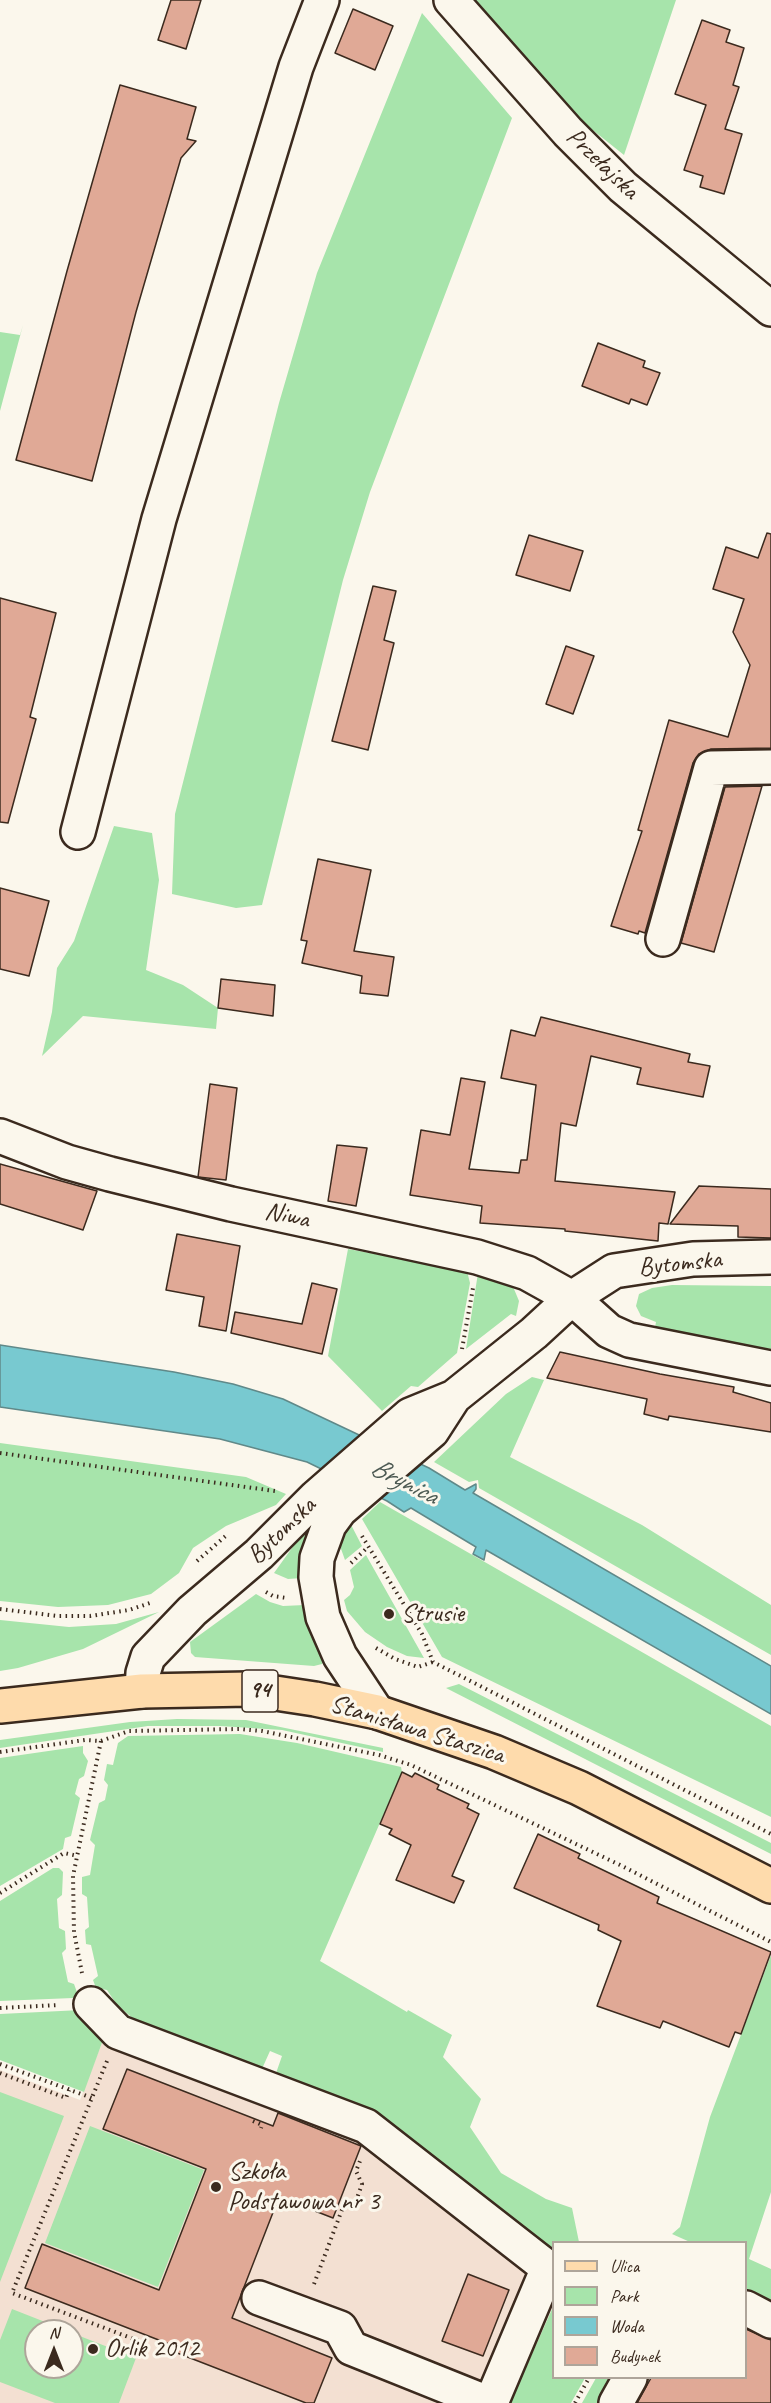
<!DOCTYPE html>
<html>
<head>
<meta charset="utf-8">
<style>
  body { margin:0 }
  #map { position:relative; width:771px; height:2403px; overflow:hidden; background:#fbf7ec; font-family:Caveat,sans-serif }
  canvas { display:block }
  .legend { position:absolute; left:552px; top:2241px; width:195px; height:138px; box-sizing:border-box; background:#fbf7ec; border:2px solid #aea59a; margin:0; padding:8px 10px; list-style:none; font-size:18px; color:#3b2a1e }
  .legend li { display:flex; align-items:center; gap:12px; height:30px }
  .legend b { width:30px; border:2px solid #aea59a }
  .north { position:absolute; left:24px; top:2319px; width:60px; height:60px; box-sizing:border-box; background:#fbf7ec; border:2px solid #aea59a; border-radius:50%; rotate:0deg; font-size:16px; font-weight:700; line-height:24px; text-align:center; color:#3b2a1e }
  .north::after { content:''; display:block; margin:auto; width:21px; height:27px; background:#3b2a1e; clip-path:polygon(50% 0,100% 100%,50% 72%,0 100%) }
</style>
</head>
<body>
<div id="map">
<canvas width="771" height="2403"></canvas>
<ul class="legend">
<li><b style="height:8px;background:#fedbac"></b>Ulica</li>
<li><b style="height:16px;background:#a7e4ab"></b>Park</li>
<li><b style="height:16px;background:#78c9d0"></b>Woda</li>
<li><b style="height:16px;background:#e0a996"></b>Budynek</li>
</ul>
<div class="north">N</div>
</div>
<script>
const ctx = document.querySelector('canvas').getContext('2d');
ctx.lineJoin = 'round';
function fill(path, color) { ctx.fillStyle = color; ctx.fill(path, 'evenodd'); }
const poly = rows => new Path2D(rows.map(r => 'M' + r).join(''));
function trace(path, color, width, dash) { ctx.strokeStyle = color; ctx.lineWidth = width; ctx.lineCap = dash ? 'butt' : 'round'; ctx.setLineDash(dash || []); ctx.stroke(path); }
function write(font, color, halo, rows, align = 'center') {
  ctx.font = font + ' Caveat,sans-serif'; ctx.lineWidth = 6; ctx.setLineDash([]); ctx.textBaseline = 'middle'; ctx.strokeStyle = halo; ctx.fillStyle = color; for (const [text, x, y, turn = 0] of rows) {
    ctx.save(); ctx.translate(x, y); ctx.rotate((+turn || 0) * Math.PI / 180); ctx.textAlign = isNaN(turn) ? turn : align; if (halo) ctx.strokeText(text, 0, 0); ctx.fillText(text, 0, 0); ctx.restore();
  }
}
fill(poly([
  [103,2040,363,2140,553,2280,553,2307,510,2403,0,2403,0,2070,80,2100],
  [36,2331,72,2331,72,2367,36,2367]
]), '#f3e0d2');
fill(poly([
  [471,0,676,0,624,155,575,116],
  [422,13,512,118,370,492,343,580,262,905,236,908,172,894,175,814,279,403,317,273],
  [23,325,0,411,0,332,20,335],
  [114,826,152,833,159,880,146,970,183,985,218,1008,216,1029,83,1016,42,1056,52,1012,57,968,74,941],
  [348,1249,467,1271,470,1283,457,1353,418,1387,411,1386,382,1411,328,1356],
  [478,1273,506,1280,514,1289,519,1301,516,1316,511,1314,466,1349],
  [672,1285,771,1286,771,1349,654,1333,656,1322,641,1316,636,1306,639,1294,652,1288],
  [532,1377,544,1380,510,1457,642,1525,771,1605,771,1655,479,1488,478,1480,469,1482,434,1462,506,1394],
  [0,1443,246,1477,286,1494,276,1505,226,1526,193,1548,179,1573,151,1594,108,1605,58,1607,0,1601],
  [380,1502,771,1726,771,1817,442,1657,362,1519],
  [346,1515,362,1546,345,1560,336,1535],
  [307,1527,314,1532,302,1578,288,1579,274,1573],
  [366,1555,424,1658,407,1656,387,1647,365,1632,347,1611,344,1600,350,1595,354,1587,350,1570],
  [256,1594,270,1602,283,1606,305,1605,327,1657,322,1664,314,1666,195,1657,191,1653,190,1642],
  [159,1612,83,1649,18,1668,0,1671,0,1620,69,1627,116,1624],
  [459,1684,771,1843,771,1854,446,1688],
  [177,1719,246,1720,383,1748,383,1752,282,1730,220,1726,148,1726,0,1748,0,1740,130,1722],
  [240,1734,297,1743,401,1767,402,1772,320,1961,407,2012,408,2010,452,2035,443,2057,481,2099,470,2127,501,2173,546,2199,572,2208,579,2242,554,2242,553,2254,275,2076,282,2056,270,2051,261,2071,136,2021,117,2005,107,1990,96,1988,93,1980,98,1976,91,1945,86,1944,85,1930,89,1927,87,1897,82,1894,82,1877,90,1875,95,1845,90,1840,99,1803,105,1800,108,1785,104,1780,107,1764,113,1765,118,1743,128,1736],
  [83,1746,83,1753,88,1761,84,1776,79,1779,75,1794,80,1798,71,1836,65,1838,63,1849,0,1886,0,1758],
  [53,1868,59,1868,63,1872,62,1895,57,1899,59,1928,65,1931,66,1949,62,1953,68,1982,74,1984,78,1995,73,1998,0,2001,0,1901],
  [771,1955,771,2192,749,2259,771,2269,771,2308,746,2297,746,2242,690,2242,672,2234,680,2227,710,2117],
  [81,2010,103,2040,84,2092,0,2060,0,2014],
  [0,2092,64,2116,0,2282],
  [90,2126,204,2170,158,2287,45,2243],
  [553,2307,554,2378,585,2378,571,2403,510,2403],
  [12,2309,68,2331,36,2331,36,2367,72,2367,72,2333,136,2358,119,2403,55,2403,0,2382,0,2340],
  [596,2378,617,2378,605,2403,582,2403]
]), '#a7e4ab');
const water = poly([
  [0,1345,174,1372,233,1384,283,1399,429,1468,465,1490,476,1484,476,1489,473,1493,771,1666,771,1714,486,1550,484,1560,473,1554,476,1547,411,1508,404,1512,387,1501,307,1462,220,1439,0,1407,0,1345]
]);
fill(water, '#78c9d0');
trace(water, '#608989', 1.5);
const building = poly([
  [171,0,201,0,186,49,158,40,171,0],
  [353,9,393,26,375,70,335,53,353,9],
  [702,20,730,30,726,42,744,48,733,85,739,87,725,129,742,134,724,194,700,187,703,176,684,170,706,105,675,94,702,20],
  [120,85,196,107,187,139,196,141,181,158,136,312,92,481,16,460,67,271,120,85],
  [598,343,645,361,643,367,660,373,647,405,631,399,629,404,582,386,598,343],
  [767,533,771,534,771,748,711,749,699,754,693,763,645,933,639,931,638,934,611,926,642,831,638,830,669,720,728,737,750,665,733,632,744,599,713,589,726,547,758,558,767,533],
  [529,535,583,551,570,591,516,575,529,535],
  [373,586,396,591,384,640,394,643,368,750,332,741,373,586],
  [0,598,56,613,30,717,36,719,8,823,0,822,0,598],
  [566,646,594,656,573,714,546,704,566,646],
  [762,786,714,952,681,943,725,787,762,786],
  [318,859,371,870,354,951,394,957,388,996,360,993,362,976,302,963,307,941,301,940,318,859],
  [0,888,49,901,29,976,0,969,0,888],
  [221,979,275,985,273,1016,218,1008,221,979],
  [541,1017,690,1054,688,1062,710,1066,703,1097,637,1084,641,1068,591,1056,576,1126,561,1123,555,1181,675,1192,668,1224,659,1223,658,1241,565,1231,565,1229,480,1223,482,1206,410,1195,421,1130,450,1135,461,1078,485,1082,469,1169,519,1173,521,1160,527,1160,536,1085,501,1078,511,1030,535,1036,541,1017],
  [210,1084,237,1088,226,1180,198,1177,210,1084],
  [337,1145,367,1148,356,1206,328,1201,337,1145],
  [0,1164,97,1191,83,1230,0,1204,0,1164],
  [699,1186,771,1189,771,1238,738,1237,738,1226,670,1224,699,1186],
  [177,1234,240,1246,226,1331,199,1326,204,1297,166,1290,177,1234],
  [312,1283,337,1289,322,1354,231,1333,235,1312,302,1324,312,1283],
  [560,1352,660,1374,734,1387,733,1392,771,1403,771,1432,669,1416,668,1420,644,1414,647,1399,547,1378,560,1352],
  [402,1772,412,1777,415,1773,439,1785,437,1789,469,1804,467,1808,479,1814,452,1876,464,1881,454,1903,396,1880,411,1845,389,1834,392,1829,380,1824,402,1772],
  [538,1834,580,1854,578,1858,659,1897,657,1903,771,1952,741,2034,735,2032,729,2047,663,2021,660,2028,597,2006,621,1941,598,1930,599,1925,514,1888,538,1834],
  [127,2069,273,2126,278,2113,361,2146,333,2218,279,2197,232,2318,332,2358,314,2403,306,2403,167,2349,169,2344,25,2288,42,2244,159,2290,206,2169,103,2129,127,2069],
  [468,2274,509,2290,483,2356,442,2341,468,2274],
  [746,2329,771,2340,771,2403,637,2403,651,2378,746,2378,746,2329]
]);
fill(building, '#e0a996');
trace(building, '#3b2a1e', 1.5);
const minor = poly([
  [451,0,568,132,623,187,771,309],
  [78,832,159,519,296,67,322,0],
  [663,939,711,768,771,767],
  [0,1136,67,1162,110,1174,231,1204,477,1257,527,1273,572,1298,609,1331,629,1340,771,1368],
  [142,1691,143,1673,148,1657,192,1611,259,1554,316,1497,410,1415,454,1397,534,1333,572,1298,614,1271,693,1259,771,1257],
  [377,1712,340,1656,323,1617,316,1577,317,1558,329,1525,340,1510,432,1431,454,1397],
  [91,2004,118,2032,366,2126,548,2268,554,2269],
  [259,2298,340,2328,351,2348,488,2403],
  [746,2308,771,2321],
  [491,2403,548,2268],
  [616,2403,630,2378]
]);
const major = poly([
  [0,1706,142,1691,249,1689,315,1699,377,1712,494,1752,579,1788,771,1886]
]);
trace(minor, '#3b2a1e', 38);
trace(major, '#3b2a1e', 38);
trace(poly([
  [462,1349,473,1288],
  [0,1453,275,1491],
  [362,1536,422,1634,433,1662,771,1834],
  [197,1561,228,1534],
  [351,1563,368,1547],
  [266,1592,273,1596,287,1598],
  [0,1609,58,1616,90,1616,129,1610,153,1602],
  [376,1648,395,1659,418,1667,433,1662],
  [0,1752,85,1740,101,1741,129,1731,239,1729,262,1731,379,1755,411,1765,620,1865,771,1942],
  [0,1893,64,1853,78,1856],
  [82,1973,74,1932,73,1876,101,1741],
  [0,2008,59,2005],
  [107,2061,12,2293,139,2341,137,2347],
  [0,2064,92,2098],
  [0,2073,66,2098,69,2090],
  [253,2121,262,2125,261,2128],
  [314,2284,343,2207,356,2201,362,2184,356,2171,360,2161],
  [575,2403,589,2378]
]), '#3b2a1e', 4, [1.5, 4.5]);
trace(minor, '#fbf7ec', 33);
trace(major, '#fedbac', 33);
for (const [x, y, r, color] of [
  [389,1614,6,"#3b2a1e"],
  [216,2187,6,"#3b2a1e"],
  [93,2349,6,"#3b2a1e"]
]) { const dot = new Path2D(); dot.arc(x, y, r, 0, 2 * Math.PI); ctx.fillStyle = color; ctx.fill(dot); trace(dot, '#fbf7ec', 2); }
for (const [x, y, w] of [
  [260,1691,36]
]) { const box = new Path2D(); box.roundRect(x - w / 2, y - 21, w, 42, 4.5); ctx.fillStyle = '#fbf7ec'; ctx.fill(box); trace(box, '#3b2a1e', 1.5); }
write('bold 24px', '#3b2a1e', null, [
  ["94",260,1691]
]);
write('26px', '#3b2a1e', '#fbf7ec', [
  ["Przełajska",602,164,44],
  ["Niwa",287,1216,12],
  ["Bytomska",680,1264,-6],
  ["Bytomska",282,1531,-44],
  ["Stanisława Staszica",417,1730,17]
]);
write('26px', '#3b2a1e', '#fbf7ec', [
  ["Strusie",401,1614],
  ["Szkoła",228,2172],
  ["Podstawowa nr 3",228,2202],
  ["Orlik 2012",105,2349]
], 'left');
write('italic 27px', '#4d5a53', '#fbf7ec', [
  ["Brynica",404,1482,27]
]);
</script>
</body>
</html>
